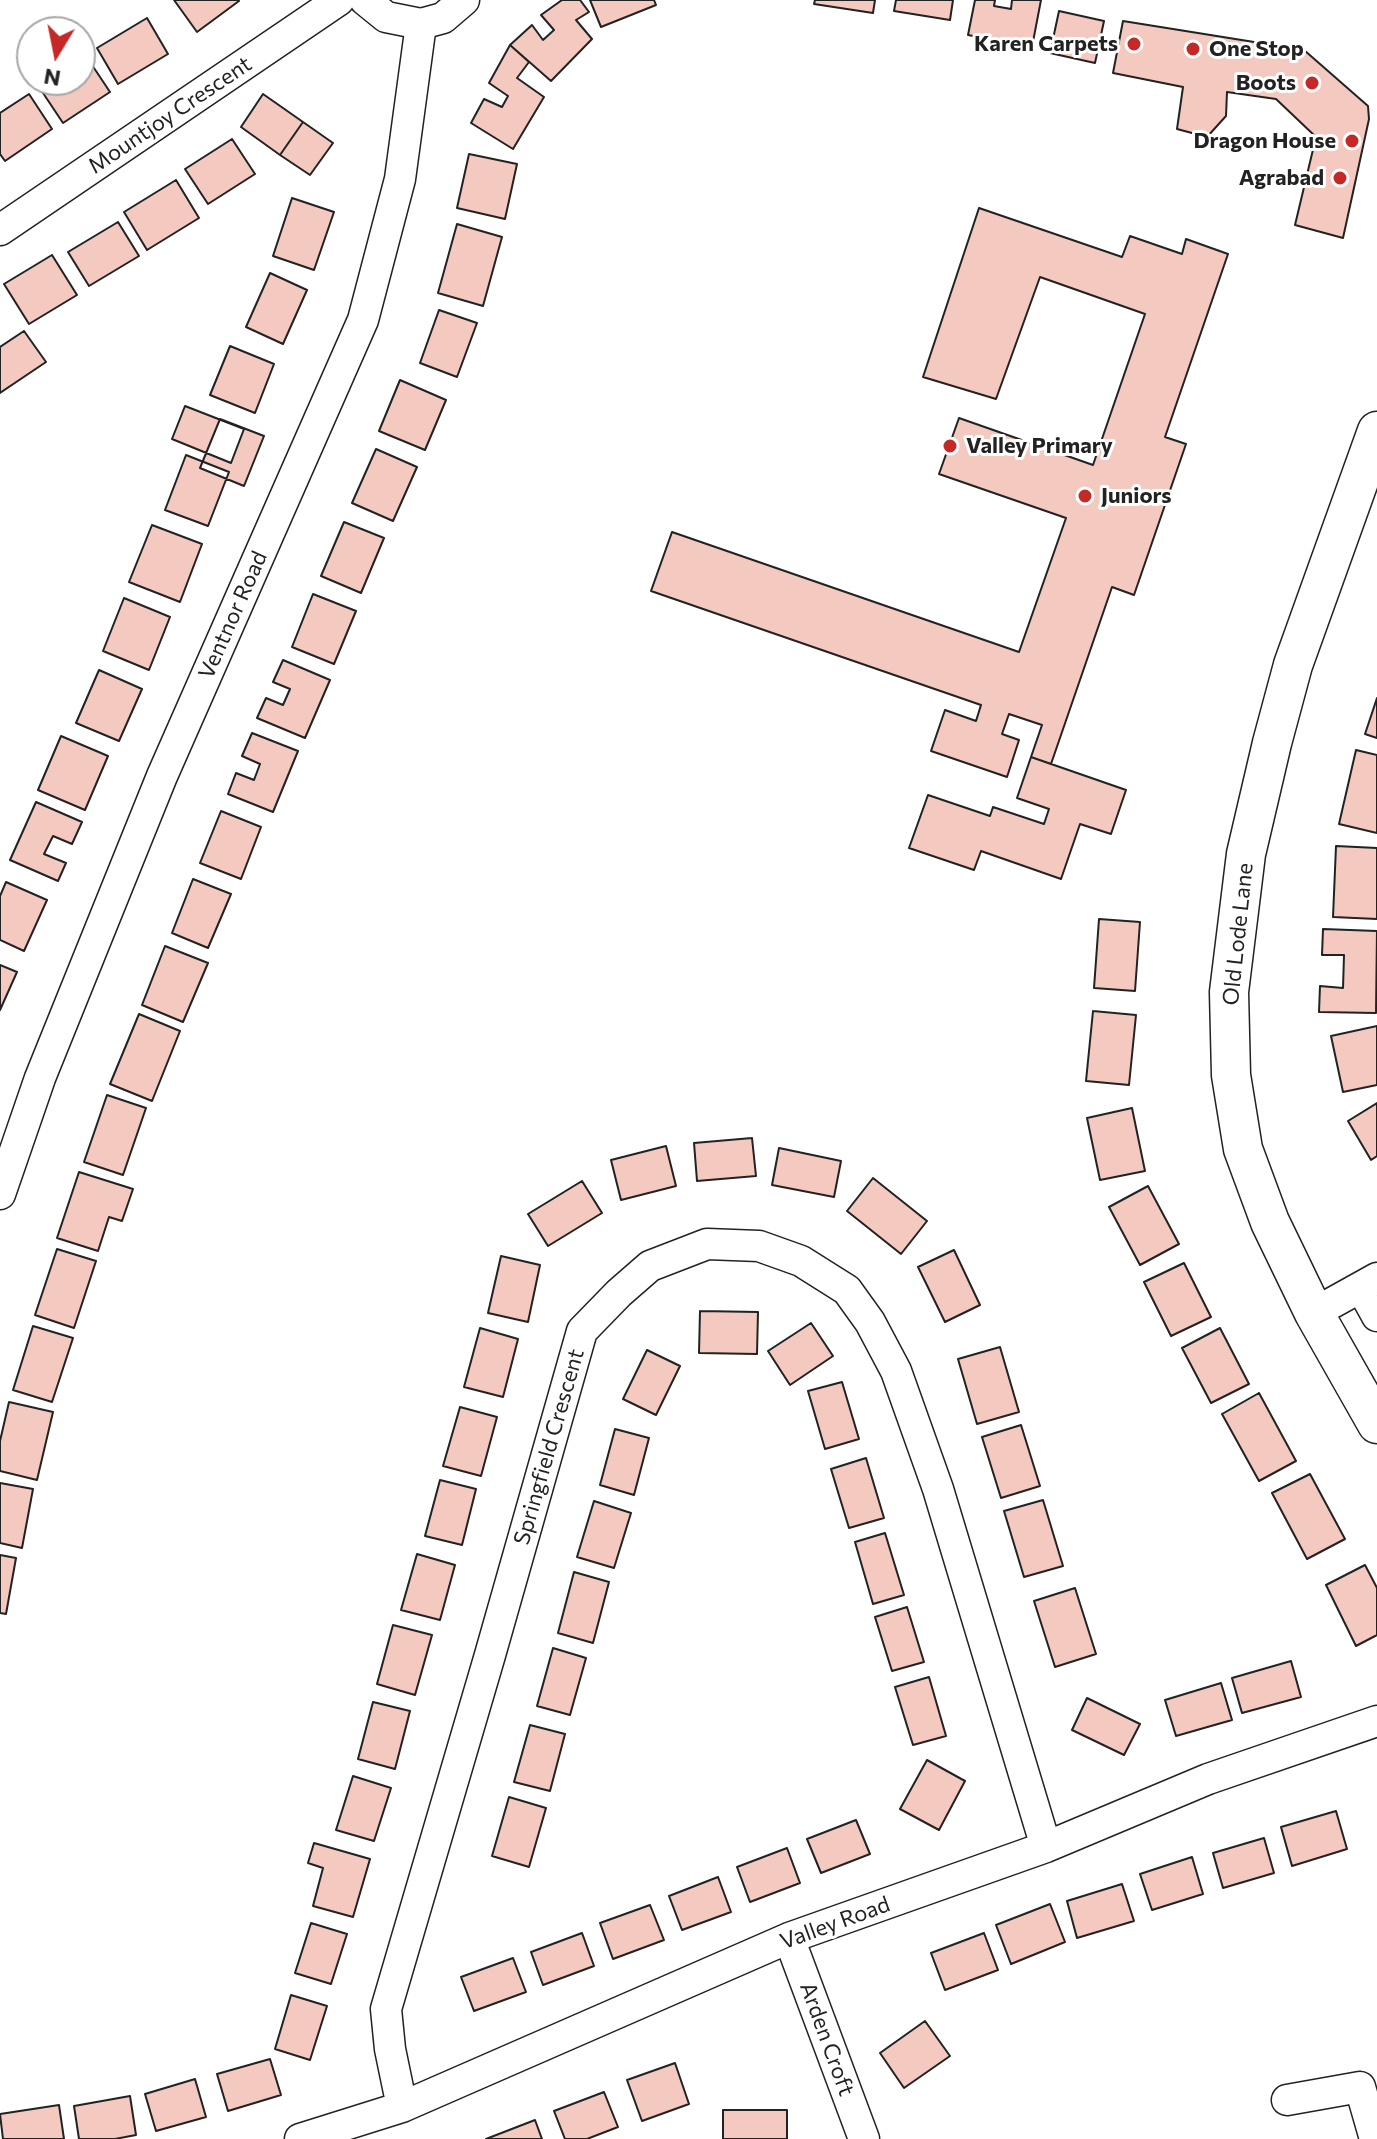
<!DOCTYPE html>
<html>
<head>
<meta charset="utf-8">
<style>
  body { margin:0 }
  #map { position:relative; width:1377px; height:2139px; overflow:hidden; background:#fff; font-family:Commissioner,sans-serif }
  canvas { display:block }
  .north { position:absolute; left:16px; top:16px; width:80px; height:80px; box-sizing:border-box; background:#fff; border:2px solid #a7a7a7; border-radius:50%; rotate:190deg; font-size:22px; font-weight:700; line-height:32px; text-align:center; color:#222 }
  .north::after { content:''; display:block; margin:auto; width:28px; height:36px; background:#c62828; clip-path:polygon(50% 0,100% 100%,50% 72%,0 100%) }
</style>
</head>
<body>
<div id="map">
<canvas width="1377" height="2139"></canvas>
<div class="north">N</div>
</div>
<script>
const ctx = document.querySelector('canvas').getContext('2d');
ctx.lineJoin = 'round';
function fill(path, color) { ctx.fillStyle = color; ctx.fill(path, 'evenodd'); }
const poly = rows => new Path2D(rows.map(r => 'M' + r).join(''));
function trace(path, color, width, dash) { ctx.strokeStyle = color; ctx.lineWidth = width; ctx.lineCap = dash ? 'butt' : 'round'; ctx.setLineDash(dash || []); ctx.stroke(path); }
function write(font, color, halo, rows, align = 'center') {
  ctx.font = font + ' Commissioner,sans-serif'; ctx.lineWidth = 6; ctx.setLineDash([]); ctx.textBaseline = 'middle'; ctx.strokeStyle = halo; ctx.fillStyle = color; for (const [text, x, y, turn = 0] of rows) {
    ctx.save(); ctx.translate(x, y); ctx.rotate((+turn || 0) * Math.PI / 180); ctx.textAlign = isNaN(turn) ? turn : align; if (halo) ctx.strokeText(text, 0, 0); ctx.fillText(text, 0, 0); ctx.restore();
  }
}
const building = poly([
  [174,0,238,0,239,1,197,32,174,0],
  [562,0,580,0,589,12,576,20,592,39,551,81,510,45,532,25,543,40,554,30,541,15,562,0],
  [590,0,654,0,656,5,601,27,590,0],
  [815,0,875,0,873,13,814,4,815,0],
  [896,0,953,0,950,20,894,11,896,0],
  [975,0,995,0,994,6,1011,9,1012,0,1041,0,1032,47,968,35,975,0],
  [1059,11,1104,21,1095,63,1050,53,1059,11],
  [147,18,168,54,118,84,97,48,147,18],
  [1123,21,1304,50,1368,106,1369,119,1343,238,1295,225,1316,137,1276,99,1227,92,1226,116,1207,137,1177,129,1183,87,1113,73,1123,21],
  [510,45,529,62,517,78,544,97,513,149,471,123,484,99,502,107,508,96,489,83,510,45],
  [86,56,110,92,63,123,39,87,50,80,80,80,80,60,86,56],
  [29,94,52,129,5,161,0,154,0,113,29,94],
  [263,94,303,122,280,155,241,127,263,94],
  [303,122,333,143,310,175,280,155,303,122],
  [232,139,255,174,208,204,185,169,232,139],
  [469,154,517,164,505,219,457,208,469,154],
  [176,180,199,218,147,250,124,212,176,180],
  [292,198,334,212,314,270,273,256,292,198],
  [979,208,1122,257,1130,236,1182,254,1186,239,1228,254,1165,437,1186,444,1134,595,1112,587,1051,764,1031,757,1042,725,1009,714,1002,734,1019,740,1007,777,931,751,945,710,976,721,981,705,651,591,672,532,1019,652,1066,518,939,474,959,418,1093,465,1145,314,1040,277,996,399,923,377,979,208],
  [118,222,139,256,89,286,68,252,118,222],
  [457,224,502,237,483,306,438,293,457,224],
  [52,255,77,295,29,324,4,284,52,255],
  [270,273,307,290,283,344,246,327,270,273],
  [439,310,477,323,457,377,420,363,439,310],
  [24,331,46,362,0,393,0,347,24,331],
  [230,346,274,364,255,413,210,395,230,346],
  [400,380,446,400,425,450,379,431,400,380],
  [185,406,244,429,231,463,172,439,185,406],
  [220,419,264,436,244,486,200,468,220,419],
  [376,449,417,467,393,521,352,503,376,449],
  [186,455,229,472,208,526,165,510,186,455],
  [344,522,384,538,361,593,321,576,344,522],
  [152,525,202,544,180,602,129,582,152,525],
  [313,594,356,611,334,664,292,647,313,594],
  [124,598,170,617,149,670,103,651,124,598],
  [283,660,330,680,305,738,257,718,266,698,283,705,290,689,273,682,283,660],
  [99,670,142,689,119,741,76,723,99,670],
  [1377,698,1377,738,1365,734,1377,698],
  [252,733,298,751,273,812,228,794,236,773,254,780,260,764,242,756,252,733],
  [61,736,108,756,85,810,38,790,61,736],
  [1356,750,1377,755,1377,833,1339,824,1356,750],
  [1031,757,1126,790,1111,834,1080,824,1061,879,981,851,974,870,909,848,928,795,990,816,993,807,1044,824,1049,809,1017,798,1031,757],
  [36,802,82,822,72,844,53,836,44,854,66,863,58,881,10,860,36,802],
  [221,811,261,827,241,879,200,863,221,811],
  [1336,846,1377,848,1377,919,1333,917,1336,846],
  [193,879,231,894,208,948,172,933,193,879],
  [6,882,47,900,24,951,0,940,0,896,6,882],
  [1099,919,1140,922,1135,991,1094,988,1099,919],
  [1323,929,1377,931,1376,1013,1319,1012,1320,986,1343,988,1344,955,1322,955,1323,929],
  [165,946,208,963,183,1022,142,1005,165,946],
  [0,965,17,972,0,1010,0,965],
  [1093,1011,1136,1015,1129,1085,1086,1081,1093,1011],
  [139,1014,180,1031,152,1101,110,1084,139,1014],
  [1377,1026,1377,1085,1343,1092,1331,1036,1377,1026],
  [107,1095,146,1108,123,1175,84,1162,107,1095],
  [1377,1103,1377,1156,1371,1160,1348,1121,1377,1103],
  [1132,1108,1145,1171,1100,1180,1087,1118,1132,1108],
  [752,1138,756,1176,697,1181,694,1143,752,1138],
  [666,1146,676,1186,621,1200,611,1160,666,1146],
  [779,1148,841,1161,834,1197,772,1185,779,1148],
  [79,1172,133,1189,122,1221,109,1217,98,1251,57,1238,79,1172],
  [873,1178,927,1221,901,1254,847,1211,873,1178],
  [582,1181,602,1213,548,1246,528,1214,582,1181],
  [1148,1186,1179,1244,1140,1265,1109,1207,1148,1186],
  [57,1249,96,1261,74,1328,35,1315,57,1249],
  [954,1250,980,1305,945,1322,918,1267,954,1250],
  [501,1256,540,1265,528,1322,488,1313,501,1256],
  [1184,1263,1211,1317,1171,1336,1144,1282,1184,1263],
  [700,1311,758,1312,757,1354,699,1353,700,1311],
  [811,1323,833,1356,790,1385,768,1351,811,1323],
  [33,1326,73,1338,52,1402,13,1390,33,1326],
  [480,1328,518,1339,503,1397,464,1387,480,1328],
  [1220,1328,1249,1384,1211,1403,1182,1348,1220,1328],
  [1000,1347,1019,1412,977,1424,958,1359,1000,1347],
  [647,1350,680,1366,656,1415,623,1399,647,1350],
  [842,1382,859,1439,825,1449,808,1391,842,1382],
  [1259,1393,1296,1461,1259,1481,1222,1414,1259,1393],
  [9,1402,53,1412,37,1480,0,1471,0,1441,9,1402],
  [460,1407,497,1417,481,1476,443,1466,460,1407],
  [1021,1425,1040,1486,1001,1498,982,1437,1021,1425],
  [615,1429,649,1438,634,1495,600,1485,615,1429],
  [866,1458,884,1518,849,1528,831,1469,866,1458],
  [1310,1474,1345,1539,1307,1559,1272,1493,1310,1474],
  [440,1480,476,1489,462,1545,425,1536,440,1480],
  [0,1483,33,1489,22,1548,0,1543,0,1483],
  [1043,1500,1063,1566,1024,1577,1004,1511,1043,1500],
  [594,1501,631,1513,614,1568,577,1557,594,1501],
  [885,1533,904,1595,873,1604,855,1542,885,1533],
  [417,1554,455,1565,440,1620,401,1610,417,1554],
  [0,1555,16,1558,6,1614,0,1613,0,1555],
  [1365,1565,1377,1588,1377,1635,1356,1646,1326,1585,1365,1565],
  [574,1572,609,1582,593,1643,558,1633,574,1572],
  [1075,1588,1096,1654,1055,1667,1034,1601,1075,1588],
  [907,1607,924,1662,892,1671,875,1617,907,1607],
  [393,1625,432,1635,415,1695,377,1684,393,1625],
  [553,1648,586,1658,570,1715,537,1706,553,1648],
  [1291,1661,1301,1697,1242,1713,1232,1678,1291,1661],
  [929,1677,946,1736,913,1745,895,1687,929,1677],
  [1221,1683,1232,1720,1176,1736,1165,1700,1221,1683],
  [1087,1698,1140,1724,1124,1755,1072,1730,1087,1698],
  [373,1702,410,1711,395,1769,358,1759,373,1702],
  [530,1725,565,1734,550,1791,514,1782,530,1725],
  [927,1760,965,1781,939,1830,900,1809,927,1760],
  [353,1776,391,1788,374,1841,336,1830,353,1776],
  [509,1797,546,1808,529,1867,492,1856,509,1797],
  [1336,1811,1347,1849,1292,1866,1281,1827,1336,1811],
  [856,1820,870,1854,821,1873,807,1839,856,1820],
  [1264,1838,1274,1873,1223,1888,1213,1853,1264,1838],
  [314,1843,370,1859,353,1917,313,1906,323,1868,308,1863,314,1843],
  [787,1848,800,1883,750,1902,737,1867,787,1848],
  [1192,1857,1203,1894,1152,1910,1140,1874,1192,1857],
  [718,1877,731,1912,682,1930,669,1896,718,1877],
  [1122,1884,1134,1921,1077,1938,1067,1901,1122,1884],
  [1050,1904,1065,1942,1011,1964,996,1925,1050,1904],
  [650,1905,664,1940,613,1959,600,1923,650,1905],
  [311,1923,347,1934,331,1984,295,1973,311,1923],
  [582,1933,594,1966,543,1985,531,1952,582,1933],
  [984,1933,998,1970,945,1990,931,1953,984,1933],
  [513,1958,526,1992,474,2011,461,1977,513,1958],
  [291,1995,327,2006,310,2060,275,2049,291,1995],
  [925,2021,950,2056,904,2088,880,2053,925,2021],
  [270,2059,281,2095,228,2111,217,2074,270,2059],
  [675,2063,689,2104,642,2121,627,2080,675,2063],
  [195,2079,206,2117,156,2131,145,2094,195,2079],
  [604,2092,618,2127,587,2139,565,2139,554,2111,604,2092],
  [130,2096,136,2135,115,2139,79,2139,74,2106,130,2096],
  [59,2105,64,2139,3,2139,0,2114,59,2105],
  [723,2110,787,2110,787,2139,723,2139,723,2110],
  [535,2120,542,2139,486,2139,535,2120]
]);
fill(building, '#f3c9c0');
trace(building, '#222', 2);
const minor = poly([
  [365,0,386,17,421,24,443,18,464,0],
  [0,230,339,0],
  [0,1194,40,1078,162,776,363,320,400,179,421,24],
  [1361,1287,1377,1316],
  [1314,1313,1377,1278],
  [789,1938,864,2139],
  [1287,2100,1360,2087,1375,2139],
  [402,2107,390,2049,386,2009,490,1655,582,1331,619,1293,650,1266,707,1244,759,1246,801,1261,847,1290,870,1322,896,1371,938,1489,1046,1847],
  [300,2139,402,2107,789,1938,1046,1847,1208,1779,1377,1721]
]);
const tertiary = poly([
  [1377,431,1293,665,1272,743,1246,854,1229,992,1231,1075,1243,1149,1270,1222,1314,1313,1377,1424]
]);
trace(minor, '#222', 33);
trace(tertiary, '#222', 41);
trace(minor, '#fff', 30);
trace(tertiary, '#fff', 38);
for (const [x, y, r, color] of [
  [1134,44,8,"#c62828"],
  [1193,49,8,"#c62828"],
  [1312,83,8,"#c62828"],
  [1352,141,8,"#c62828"],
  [1340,178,8,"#c62828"],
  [950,446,8,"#c62828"],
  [1085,496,8,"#c62828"]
]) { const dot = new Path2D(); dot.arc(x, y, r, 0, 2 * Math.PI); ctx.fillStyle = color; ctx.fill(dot); trace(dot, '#fff', 3); }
write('bold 22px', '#222', '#fff', [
  ["Karen Carpets",1118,44],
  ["One Stop",1209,49,"left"],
  ["Boots",1296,83],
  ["Dragon House",1336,141],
  ["Agrabad",1324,178],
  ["Valley Primary",966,446,"left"],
  ["Juniors",1101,496,"left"]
], 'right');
write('22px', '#222', '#fff', [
  ["Mountjoy Crescent",170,115,-34],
  ["Ventnor Road",233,615,-66],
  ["Old Lode Lane",1238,934,-84],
  ["Springfield Crescent",549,1447,-74],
  ["Valley Road",835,1923,-20],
  ["Arden Croft",827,2039,70]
]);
</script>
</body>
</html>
